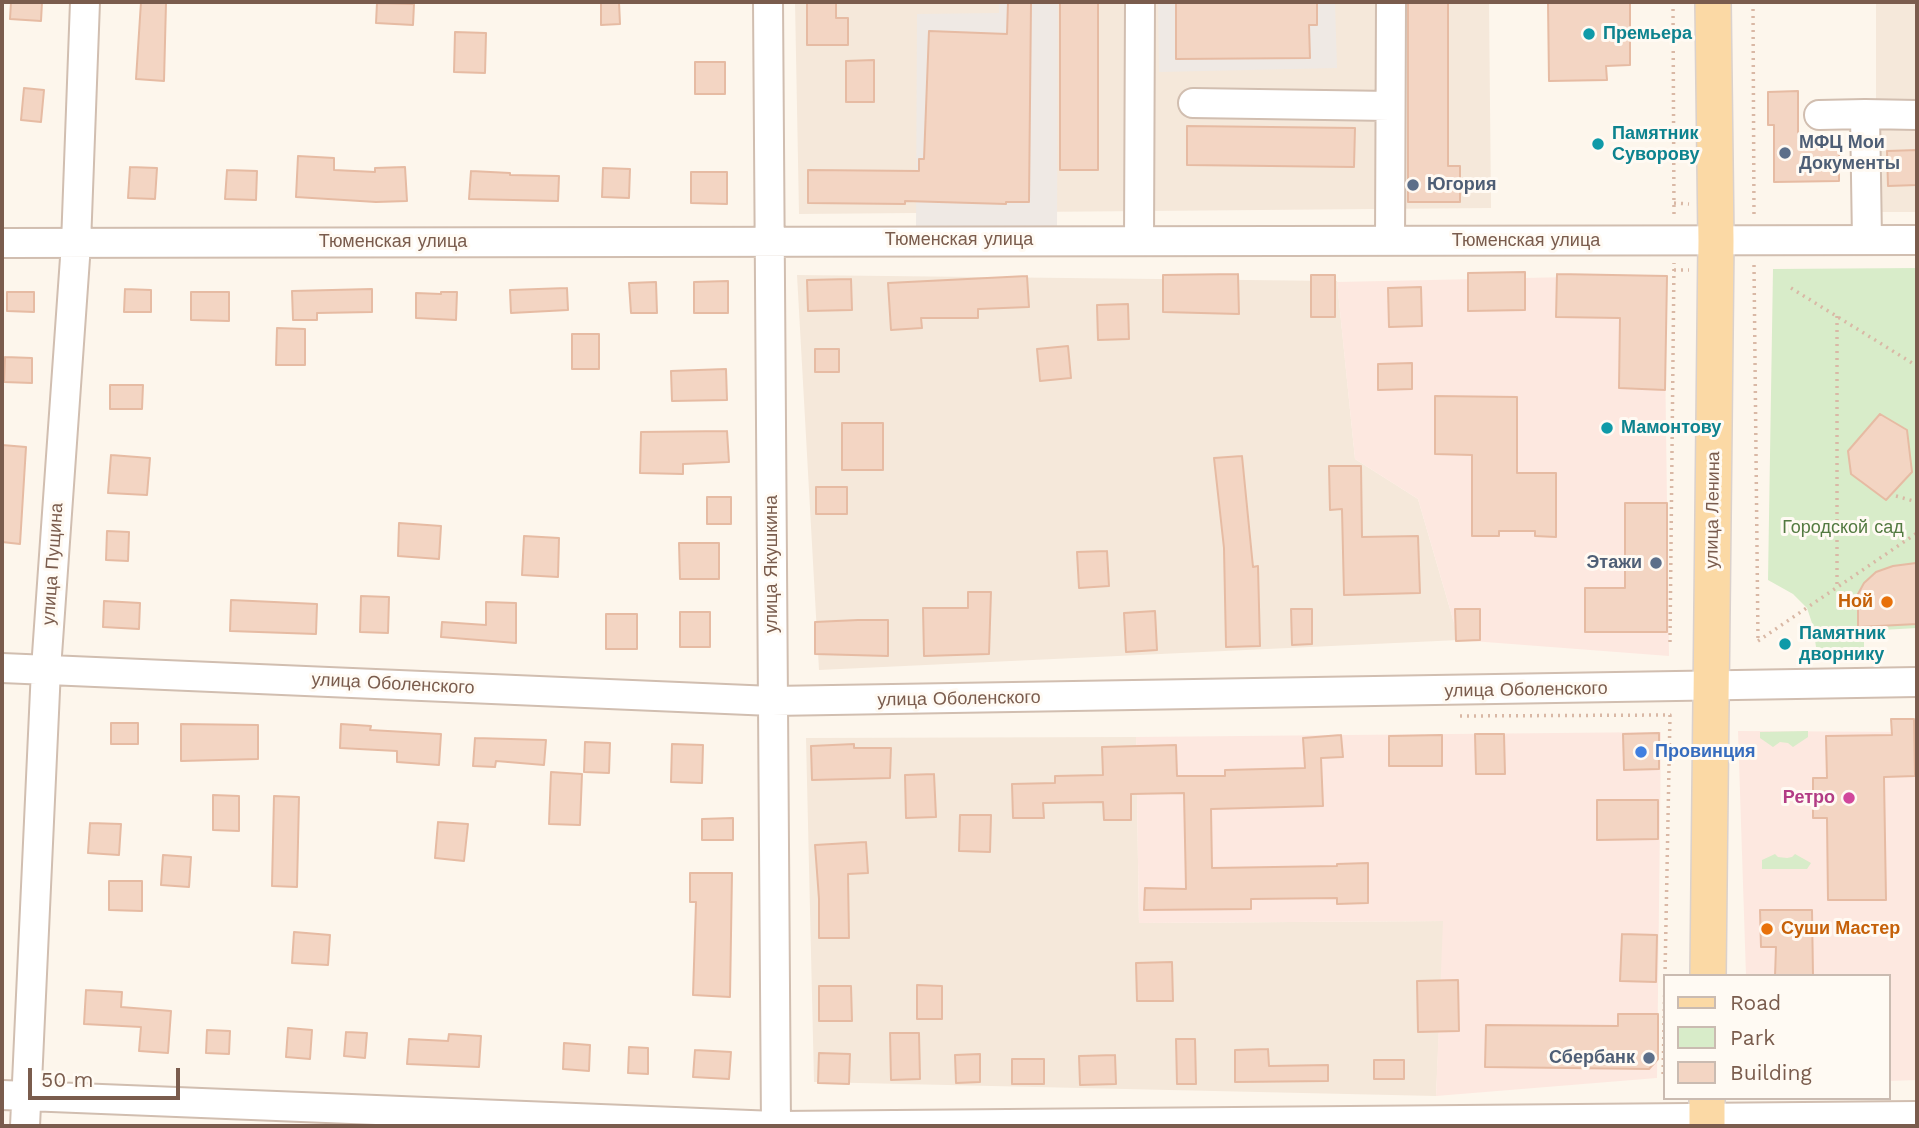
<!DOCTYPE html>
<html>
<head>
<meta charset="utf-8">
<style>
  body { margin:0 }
  #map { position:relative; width:1919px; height:1128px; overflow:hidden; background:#fdf6ec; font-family:"Work Sans",sans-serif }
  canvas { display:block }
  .frame { position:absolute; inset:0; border:4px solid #7a5c4d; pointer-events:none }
  .legend { position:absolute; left:1663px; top:974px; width:228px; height:126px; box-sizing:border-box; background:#fffaf3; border:2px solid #cabbb1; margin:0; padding:9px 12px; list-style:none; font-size:21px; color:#7a5c4d }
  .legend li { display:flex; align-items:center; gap:14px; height:35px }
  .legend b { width:35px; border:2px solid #cabbb1 }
  .scale { position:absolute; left:28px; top:1068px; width:152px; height:32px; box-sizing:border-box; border:4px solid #7a5c4d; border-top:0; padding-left:9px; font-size:21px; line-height:24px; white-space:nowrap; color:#7a5c4d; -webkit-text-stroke:5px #fffaf3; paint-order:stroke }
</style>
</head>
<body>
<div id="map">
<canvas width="1919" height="1128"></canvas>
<div class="frame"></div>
<ul class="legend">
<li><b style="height:9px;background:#fbd9a5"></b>Road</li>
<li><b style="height:19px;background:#d8ecc9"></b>Park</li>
<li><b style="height:19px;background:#f3d5c3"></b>Building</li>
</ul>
<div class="scale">50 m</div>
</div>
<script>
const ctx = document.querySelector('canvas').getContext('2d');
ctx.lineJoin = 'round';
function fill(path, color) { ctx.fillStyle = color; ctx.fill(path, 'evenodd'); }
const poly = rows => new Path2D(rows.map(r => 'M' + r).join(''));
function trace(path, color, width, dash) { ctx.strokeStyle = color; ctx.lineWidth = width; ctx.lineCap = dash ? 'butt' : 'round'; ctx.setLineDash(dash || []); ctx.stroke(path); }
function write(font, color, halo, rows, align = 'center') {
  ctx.font = font + ' "Work Sans",sans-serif'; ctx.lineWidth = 6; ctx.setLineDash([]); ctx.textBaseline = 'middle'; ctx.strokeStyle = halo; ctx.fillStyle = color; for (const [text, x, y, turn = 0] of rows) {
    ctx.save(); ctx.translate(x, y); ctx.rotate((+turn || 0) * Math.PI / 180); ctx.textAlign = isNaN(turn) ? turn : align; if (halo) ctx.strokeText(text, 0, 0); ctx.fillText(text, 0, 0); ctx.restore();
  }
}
fill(poly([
  [795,2,1489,2,1491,208,799,214],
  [1876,2,1917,2,1917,212,1876,212],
  [797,275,1337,281,1355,459,1418,499,1459,640,819,670],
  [1136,737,1139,923,1444,921,1436,1096,814,1082,806,738]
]), '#f5e8da');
fill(poly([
  [1664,275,1669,656,1459,640,1418,499,1355,459,1337,282],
  [1738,731,1917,732,1917,1080,1889,1081,1889,976,1746,976],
  [1661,732,1657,1078,1436,1096,1443,921,1139,923,1136,737]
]), '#fde8e0');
fill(poly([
  [999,2,1058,2,1057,230,916,229,917,14,999,13],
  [1158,2,1335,2,1337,68,1159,72]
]), '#efe9e4');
fill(poly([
  [1917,268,1917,628,1864,631,1864,653,1817,654,1813,626,1807,608,1793,594,1768,580,1773,269],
  [1808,731,1808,737,1793,747,1788,743,1780,742,1773,747,1760,738,1760,732],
  [1775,854,1778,857,1787,858,1792,857,1795,854,1811,863,1807,869,1762,869,1762,860]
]), '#d8ecc9');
const building = poly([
  [11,2,42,2,41,21,10,19,11,2],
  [141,2,166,3,164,81,136,79,141,2],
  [601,2,619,2,620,24,601,25,601,2],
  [807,2,836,2,836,18,848,18,848,45,807,45,807,2],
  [1008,2,1031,2,1029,202,1006,202,1006,204,905,201,905,204,808,203,808,170,919,171,919,159,924,159,929,31,1007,34,1008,2],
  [1060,2,1098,2,1098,170,1060,170,1060,2],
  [1176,2,1317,2,1317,25,1309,25,1310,58,1176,59,1176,2],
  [1408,2,1448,2,1448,166,1460,166,1460,202,1408,202,1408,2],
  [1548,2,1630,2,1630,65,1606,66,1607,80,1549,81,1548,2],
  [377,3,414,4,413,25,376,23,377,3],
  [455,32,486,33,485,73,454,72,455,32],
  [874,60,874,102,846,102,846,61,874,60],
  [695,62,725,62,725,94,695,94,695,62],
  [24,88,44,90,41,122,21,120,24,88],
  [1798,91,1798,138,1839,138,1839,181,1774,182,1774,125,1768,125,1768,92,1798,91],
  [1187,126,1355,128,1354,167,1187,165,1187,126],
  [1917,150,1917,185,1888,186,1887,151,1917,150],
  [298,156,334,158,334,170,375,172,375,168,405,167,407,201,376,202,296,197,298,156],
  [130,167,157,168,155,199,128,198,130,167],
  [603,168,630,169,629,198,602,197,603,168],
  [227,170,257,171,256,200,225,199,227,170],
  [471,171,510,173,510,175,559,176,558,201,469,199,471,171],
  [691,172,727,172,727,204,691,203,691,172],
  [1525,272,1525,310,1468,311,1468,273,1525,272],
  [1238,274,1239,314,1163,312,1163,275,1238,274],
  [1557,274,1667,276,1665,390,1619,388,1620,318,1556,317,1557,274],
  [1311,275,1335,275,1335,317,1311,317,1311,275],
  [1027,276,1029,307,978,309,978,318,921,318,922,328,891,330,888,283,1027,276],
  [851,279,852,310,808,311,807,280,851,279],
  [728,281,728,313,694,313,694,282,728,281],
  [656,282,657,313,631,313,629,283,656,282],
  [1421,287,1422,326,1389,327,1388,288,1421,287],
  [567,288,568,310,511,313,510,290,567,288],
  [125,289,151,290,151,312,124,312,125,289],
  [372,289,372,312,317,313,317,320,293,320,292,291,372,289],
  [7,292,34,292,34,312,7,311,7,292],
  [191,292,229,292,229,321,191,320,191,292],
  [441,292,457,292,456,320,416,318,416,293,441,294,441,292],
  [1128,304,1129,339,1098,340,1097,305,1128,304],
  [277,328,305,329,305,365,276,365,277,328],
  [572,334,599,334,599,369,572,369,572,334],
  [1068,346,1071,378,1040,381,1037,349,1068,346],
  [815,349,839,349,839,372,815,372,815,349],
  [5,357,32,358,32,383,4,382,5,357],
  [1412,363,1412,389,1378,390,1378,364,1412,363],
  [726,369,727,400,672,401,671,371,726,369],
  [110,385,143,385,142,409,110,409,110,385],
  [1435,396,1517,397,1517,473,1556,473,1556,537,1535,536,1535,531,1499,531,1499,536,1472,536,1472,455,1435,454,1435,396],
  [1880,414,1907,430,1912,472,1886,500,1851,474,1848,451,1880,414],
  [842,423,883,423,883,470,842,470,842,423],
  [727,431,729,462,683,464,683,474,640,473,641,432,727,431],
  [2,445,26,447,20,544,2,542,2,445],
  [111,455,150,458,147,495,108,493,111,455],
  [1242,456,1253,567,1258,566,1260,646,1226,647,1224,548,1214,458,1242,456],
  [1329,466,1361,466,1362,537,1418,536,1420,593,1344,595,1342,509,1330,510,1329,466],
  [816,487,847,487,847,514,816,514,816,487],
  [707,497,731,497,731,524,707,524,707,497],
  [1625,503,1667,503,1667,632,1585,632,1585,588,1625,588,1625,503],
  [399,523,441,526,439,559,398,556,399,523],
  [107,531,129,532,128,561,106,560,107,531],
  [524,536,559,538,558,577,522,575,524,536],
  [679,543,719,543,719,579,680,579,679,543],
  [1107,551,1109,586,1079,588,1077,552,1107,551],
  [1916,563,1917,624,1858,627,1858,594,1864,583,1876,572,1893,566,1916,563],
  [968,592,991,592,989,654,924,656,923,608,968,608,968,592],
  [361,596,389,597,388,633,360,632,361,596],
  [231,600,317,604,316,634,230,631,231,600],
  [104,601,140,603,139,629,103,627,104,601],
  [486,602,516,603,516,643,441,637,442,622,486,625,486,602],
  [1291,609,1312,609,1312,644,1292,645,1291,609],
  [1455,609,1480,609,1480,640,1456,641,1455,609],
  [1155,611,1157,650,1126,652,1124,613,1155,611],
  [680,612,710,612,710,647,680,647,680,612],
  [606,614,637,614,637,649,606,649,606,614],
  [858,620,888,620,888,656,815,654,815,622,858,620],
  [1891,719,1914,719,1915,776,1884,777,1886,900,1828,900,1827,818,1813,818,1813,778,1827,778,1826,736,1892,735,1891,719],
  [111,723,138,723,138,744,111,744,111,723],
  [181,724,258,725,258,759,181,761,181,724],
  [341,724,371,726,370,730,441,734,439,765,397,762,397,751,340,748,341,724],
  [1659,733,1659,769,1624,770,1623,734,1659,733],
  [1475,734,1504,734,1505,774,1476,774,1475,734],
  [1341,735,1343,757,1321,758,1323,806,1211,809,1212,868,1337,866,1337,864,1368,863,1368,903,1337,904,1337,898,1251,899,1251,909,1144,910,1145,888,1186,889,1184,793,1131,794,1131,820,1104,820,1103,802,1043,803,1044,818,1013,818,1012,784,1055,783,1055,776,1103,775,1102,747,1176,745,1177,776,1225,776,1225,770,1305,768,1303,738,1341,735],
  [1442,735,1442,766,1389,766,1389,736,1442,735],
  [475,738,546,740,544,765,496,761,495,767,473,766,475,738],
  [585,742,610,743,609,773,584,772,585,742],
  [672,744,703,745,702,783,671,782,672,744],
  [854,744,854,748,891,748,890,778,812,780,811,746,854,744],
  [551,772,582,774,580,825,549,824,551,772],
  [934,774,936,817,906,818,905,775,934,774],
  [213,795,239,796,239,831,213,830,213,795],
  [274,796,299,797,297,887,272,886,274,796],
  [1597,800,1658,800,1658,839,1597,840,1597,800],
  [960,815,991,815,990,852,959,851,960,815],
  [733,818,733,840,702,840,702,819,733,818],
  [438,822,468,824,464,861,435,858,438,822],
  [90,823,121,824,119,855,88,853,90,823],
  [866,842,868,873,848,874,849,938,819,938,819,899,815,845,866,842],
  [163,855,191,857,189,887,161,885,163,855],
  [690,873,732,873,730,997,693,995,696,902,690,902,690,873],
  [109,881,142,881,142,911,109,910,109,881],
  [1760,910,1812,910,1813,976,1775,976,1776,947,1761,947,1760,910],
  [294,932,330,935,328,965,292,963,294,932],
  [1622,934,1657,935,1656,982,1620,981,1622,934],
  [1172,962,1173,1001,1137,1001,1136,963,1172,962],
  [1458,980,1459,1031,1418,1032,1417,981,1458,980],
  [917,985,942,986,942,1019,917,1019,917,985],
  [819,986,851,986,852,1021,819,1021,819,986],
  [86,990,122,992,121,1007,171,1011,168,1053,139,1051,141,1027,84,1024,86,990],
  [1618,1014,1658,1014,1658,1059,1649,1069,1485,1067,1486,1025,1618,1026,1618,1014],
  [288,1028,312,1030,310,1059,286,1057,288,1028],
  [207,1030,230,1031,229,1054,206,1053,207,1030],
  [346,1032,367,1033,365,1058,344,1056,346,1032],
  [890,1033,919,1033,920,1079,891,1080,890,1033],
  [449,1034,481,1036,479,1067,407,1064,409,1039,448,1041,449,1034],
  [1176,1039,1195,1039,1196,1084,1177,1084,1176,1039],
  [564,1043,590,1045,589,1071,563,1069,564,1043],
  [629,1047,648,1048,648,1074,628,1073,629,1047],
  [1268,1049,1269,1066,1328,1065,1328,1081,1235,1082,1235,1050,1268,1049],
  [695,1050,731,1052,729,1079,693,1077,695,1050],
  [819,1053,850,1054,849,1084,818,1083,819,1053],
  [980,1054,980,1082,956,1083,955,1055,980,1054],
  [1115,1055,1116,1084,1080,1085,1079,1056,1115,1055],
  [1012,1059,1044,1059,1044,1084,1012,1084,1012,1059],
  [1374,1060,1404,1060,1404,1079,1374,1079,1374,1060]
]);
fill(building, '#f3d5c3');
trace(building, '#e6bba3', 2);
const minor = poly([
  [768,2,776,1126],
  [1193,103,1390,106],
  [1865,114,1917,115],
  [1819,115,1865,114,1867,240],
  [1139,241,1140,2],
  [1390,241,1391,2],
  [2,243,1917,240],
  [2,668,772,701,1917,682],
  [2,1095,775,1126],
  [25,1126,46,669,76,244,85,2],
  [781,1126,1917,1116]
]);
const major = poly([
  [1708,976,1716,241,1713,2],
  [1707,1126,1707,1098]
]);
trace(minor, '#d1beb0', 32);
trace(major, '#dad1cd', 38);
trace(poly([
  [1673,2,1674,217],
  [1753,2,1754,219],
  [1674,203,1689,204],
  [1754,265,1758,641],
  [1674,270,1689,270],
  [1791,288,1917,366],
  [1837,316,1837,585],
  [1896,496,1917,502],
  [1758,641,1917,533],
  [1670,642,1674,263],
  [1460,716,1670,715,1663,1078]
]), '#d9b8a5', 3.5, [2, 5]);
trace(minor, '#fff', 28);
trace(major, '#fbd9a5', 35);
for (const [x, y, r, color] of [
  [1589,34,7,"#0f9aa8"],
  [1598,144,7,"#0f9aa8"],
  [1785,153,7,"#5c6f8a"],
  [1413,185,7,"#5c6f8a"],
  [1607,428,7,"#0f9aa8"],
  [1656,563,7,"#5c6f8a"],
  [1887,602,7,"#e8710a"],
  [1785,644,7,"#0f9aa8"],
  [1641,752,7,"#3f7fe0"],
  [1849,798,7,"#d1479c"],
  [1767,929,7,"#e8710a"],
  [1649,1058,7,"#5c6f8a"]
]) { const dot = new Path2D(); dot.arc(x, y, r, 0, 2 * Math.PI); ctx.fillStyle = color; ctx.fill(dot); trace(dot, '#fffaf3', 2.5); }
write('bold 18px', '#0d838f', '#fffaf3', [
  ["Премьера",1603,34],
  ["Памятник",1612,134],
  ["Суворову",1612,155],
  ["Мамонтову",1621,428],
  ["Памятник",1799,634],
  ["дворнику",1799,655]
], 'left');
write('bold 18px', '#4e5e75', '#fffaf3', [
  ["МФЦ Мои",1799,143],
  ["Документы",1799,164],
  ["Югория",1427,185],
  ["Этажи",1642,563,"right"],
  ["Сбербанк",1635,1058,"right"]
], 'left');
write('18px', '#7a5c4d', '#fffaf3', [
  ["Тюменская улица",959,240],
  ["Тюменская улица",1526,241],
  ["Тюменская улица",393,242],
  ["улица Ленина",1713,510,-89],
  ["улица Пущина",53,564,-86],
  ["улица Якушкина",772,564,-90],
  ["улица Оболенского",393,684,3],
  ["улица Оболенского",1526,690,-1],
  ["улица Оболенского",959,699,-1]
]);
write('18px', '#537a41', '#fffaf3', [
  ["Городской сад",1843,528]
]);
write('bold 18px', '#c56008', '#fffaf3', [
  ["Ной",1873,602],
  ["Суши Мастер",1781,929,"left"]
], 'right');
write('bold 18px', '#366cbe', '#fffaf3', [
  ["Провинция",1655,752]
], 'left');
write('bold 18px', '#b23c85', '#fffaf3', [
  ["Ретро",1835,798]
], 'right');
</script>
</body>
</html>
